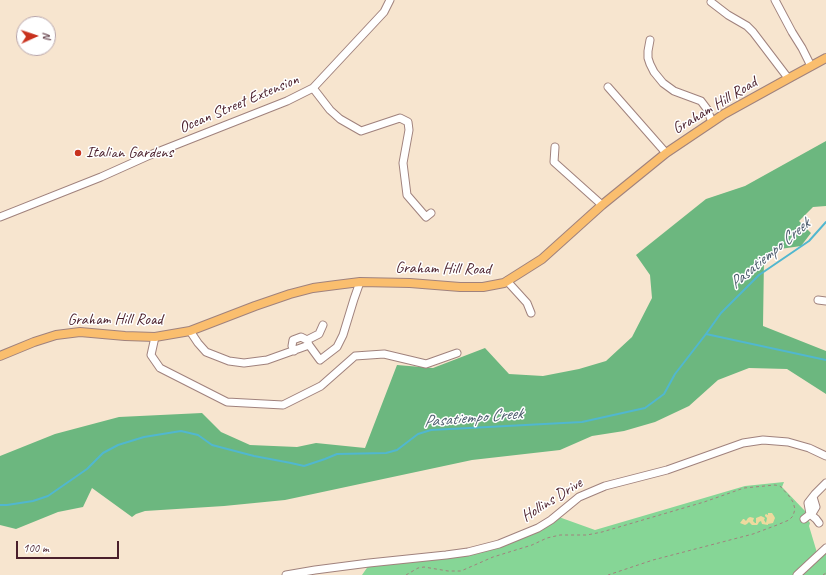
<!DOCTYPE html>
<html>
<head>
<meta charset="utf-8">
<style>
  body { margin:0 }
  #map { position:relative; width:826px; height:575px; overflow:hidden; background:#f7e5cf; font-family:Caveat,sans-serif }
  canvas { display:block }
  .north { position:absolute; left:16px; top:16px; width:40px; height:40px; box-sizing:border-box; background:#fff; border:1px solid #b7a5aa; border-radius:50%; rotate:87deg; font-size:11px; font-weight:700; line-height:16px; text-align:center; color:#4a1f2b }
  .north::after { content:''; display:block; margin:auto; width:14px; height:18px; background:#c8321e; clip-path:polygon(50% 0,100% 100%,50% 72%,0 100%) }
  .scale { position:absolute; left:16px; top:541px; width:103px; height:18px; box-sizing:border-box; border:2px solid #4a1f2b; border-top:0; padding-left:5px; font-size:12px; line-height:14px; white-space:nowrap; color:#4a1f2b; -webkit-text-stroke:3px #fff; paint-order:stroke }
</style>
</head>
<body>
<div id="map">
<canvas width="826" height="575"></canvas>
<div class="north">N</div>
<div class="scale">100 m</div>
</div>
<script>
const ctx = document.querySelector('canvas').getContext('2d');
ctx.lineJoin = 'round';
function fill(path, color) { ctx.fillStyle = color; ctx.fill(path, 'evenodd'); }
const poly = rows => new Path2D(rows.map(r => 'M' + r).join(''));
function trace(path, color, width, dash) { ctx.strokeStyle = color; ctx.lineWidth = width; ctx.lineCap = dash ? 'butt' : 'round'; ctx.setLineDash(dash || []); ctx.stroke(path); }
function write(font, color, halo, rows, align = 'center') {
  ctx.font = font + ' Caveat,sans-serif'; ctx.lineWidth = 3; ctx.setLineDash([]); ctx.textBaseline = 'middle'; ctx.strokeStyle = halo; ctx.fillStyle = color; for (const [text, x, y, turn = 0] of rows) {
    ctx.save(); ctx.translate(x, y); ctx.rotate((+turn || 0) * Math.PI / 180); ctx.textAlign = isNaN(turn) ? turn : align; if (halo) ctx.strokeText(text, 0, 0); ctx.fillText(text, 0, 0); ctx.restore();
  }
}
fill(poly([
  [784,482,782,487,805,511,807,519,810,523,809,526,818,556,826,550,826,575,362,575,371,562,486,549,556,516,595,530,745,486]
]), '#86d696');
fill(poly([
  [826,141,826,206,813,207,799,221,811,233,801,246,780,249,768,261,764,258,763,326,826,351,826,394,787,369,749,368,718,380,689,406,655,422,624,431,592,436,560,450,472,460,285,500,224,506,145,511,136,514,132,517,92,488,83,507,58,512,16,529,0,525,0,456,55,434,119,417,202,413,221,432,250,445,297,447,316,443,365,448,397,365,433,368,485,348,509,374,543,376,579,369,606,361,632,337,652,298,650,275,636,255,706,199,745,186]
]), '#6cb77f');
fill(poly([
  [768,513,772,513,774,516,775,518,773,523,768,524,768,525,762,524,761,521,759,522,758,524,757,525,752,525,749,522,747,524,745,525,740,523,743,519,744,519,746,521,748,518,750,517,754,518,753,521,755,523,756,523,756,518,761,516,765,518,764,520,766,523,767,518,765,516,765,515,766,514,768,515]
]), '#eeda9e');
trace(poly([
  [706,334,826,360],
  [0,505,7,505,33,501,48,496,87,469,103,453,118,445,144,437,181,431,198,435,212,445,254,456,291,463,304,466,325,459,337,454,386,453,397,450,418,434,431,430,582,422,645,408,664,394,675,374,706,334,721,313,759,275,809,241,826,222]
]), '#51b7cf', 2);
const minor = poly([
  [775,0,792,32,802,48,811,66],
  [711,2,728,15,747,26,753,32,788,78],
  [650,40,648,51,648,58,650,64,654,72,663,83,674,91,701,101,707,109,712,122],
  [608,87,666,153],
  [313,88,330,110,340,119,361,131,400,118,408,122,409,130,403,163,407,195,426,217,431,213],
  [555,147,554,162,602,205],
  [0,217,101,177,150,155,287,101,313,88,384,12,390,0],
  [507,281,527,303,531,313],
  [818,300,826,301],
  [190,331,198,343,206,352,229,361,244,363,267,360,309,345,320,360,337,347,343,335,354,299,360,282],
  [155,337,151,355,160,368,227,402,283,405,321,386,355,356,384,354,426,364,457,353],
  [307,340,319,334,323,325],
  [294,351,292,346,293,340,301,337,307,340,309,345],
  [804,519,813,512,816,507,813,497],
  [819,523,816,519,810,514,808,503,815,494,826,483],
  [286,575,315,570,369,563,446,555,468,552,499,544,538,528,551,520,579,497,605,486,667,470,743,443,763,440,788,442,809,448,826,456],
  [797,575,826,548]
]);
const major = poly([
  [0,356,34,342,56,335,80,332,125,336,155,337,190,331,255,306,290,294,313,288,336,285,360,282,410,283,460,287,483,287,504,283,542,259,602,205,666,153,724,114,791,77,826,58]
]);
trace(minor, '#a0827d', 9);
trace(major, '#a0827d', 10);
trace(poly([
  [406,575,418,568,424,567,448,571,461,571,493,557,532,545,547,538,560,535,587,535,602,532,704,502,744,488,775,485,780,486,789,496,793,502,795,509,793,516,789,520,777,525,753,534,653,560,608,575],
  [823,575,826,573]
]), '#a0827d', 1, [3, 3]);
trace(minor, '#fff', 7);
trace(major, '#fabe6e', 8);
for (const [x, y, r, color] of [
  [78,153,4,"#c8321e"]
]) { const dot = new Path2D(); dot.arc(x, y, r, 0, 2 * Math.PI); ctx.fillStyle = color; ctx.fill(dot); trace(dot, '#fff', 1.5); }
write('16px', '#4a1f2b', '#fff', [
  ["Ocean Street Extension",239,104,-23],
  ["Graham Hill Road",715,106,-31],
  ["Graham Hill Road",443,269,1],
  ["Graham Hill Road",115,320],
  ["Hollins Drive",552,500,-32]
]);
write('16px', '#4a1f2b', '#fff', [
  ["Italian Gardens",86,153]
], 'left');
write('italic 17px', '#4d5c6d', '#fff', [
  ["Pasatiempo Creek",770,254,-40],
  ["Pasatiempo Creek",473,418,-5]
]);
</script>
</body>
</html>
